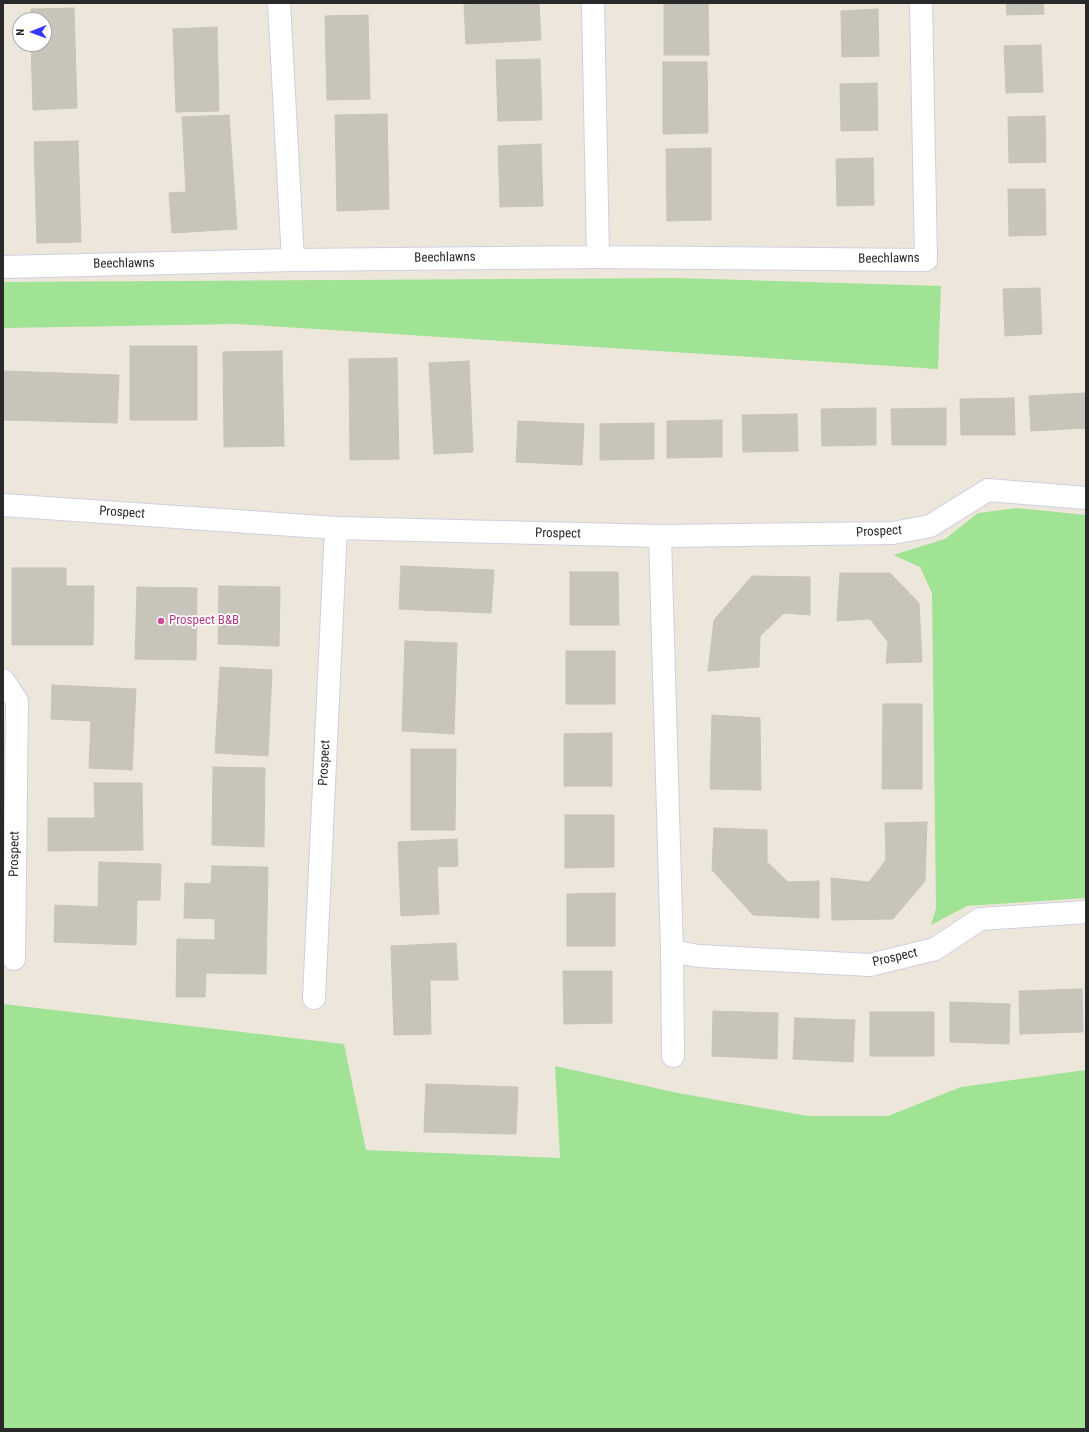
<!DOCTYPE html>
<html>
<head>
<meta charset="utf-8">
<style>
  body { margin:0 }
  #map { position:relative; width:1089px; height:1432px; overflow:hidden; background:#ece7da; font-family:"Roboto Condensed",sans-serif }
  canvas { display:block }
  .frame { position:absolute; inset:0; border:4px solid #292929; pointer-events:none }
  .north { position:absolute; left:12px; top:12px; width:40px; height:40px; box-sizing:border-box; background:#fff; border:1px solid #a9a9a9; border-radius:50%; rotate:269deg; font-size:11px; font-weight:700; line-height:16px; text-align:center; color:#292929 }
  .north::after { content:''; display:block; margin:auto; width:14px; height:18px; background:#3736fc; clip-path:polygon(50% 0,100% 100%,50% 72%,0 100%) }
</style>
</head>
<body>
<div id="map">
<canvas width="1089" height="1432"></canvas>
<div class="frame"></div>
<div class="north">N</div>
</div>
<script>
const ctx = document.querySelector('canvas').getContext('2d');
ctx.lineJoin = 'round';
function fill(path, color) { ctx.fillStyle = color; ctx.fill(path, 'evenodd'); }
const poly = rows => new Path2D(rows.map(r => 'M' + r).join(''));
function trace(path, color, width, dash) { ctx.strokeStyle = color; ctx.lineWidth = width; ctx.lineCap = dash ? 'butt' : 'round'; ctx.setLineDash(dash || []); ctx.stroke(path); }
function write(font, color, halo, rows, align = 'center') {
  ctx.font = font + ' "Roboto Condensed",sans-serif'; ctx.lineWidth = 3.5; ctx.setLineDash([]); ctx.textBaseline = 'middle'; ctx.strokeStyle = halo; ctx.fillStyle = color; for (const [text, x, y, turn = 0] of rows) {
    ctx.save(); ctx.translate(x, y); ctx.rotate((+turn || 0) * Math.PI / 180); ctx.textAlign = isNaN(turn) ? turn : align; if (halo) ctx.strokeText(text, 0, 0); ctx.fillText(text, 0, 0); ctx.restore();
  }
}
fill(poly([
  [677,278,941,286,938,369,238,324,3,328,3,282],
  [1017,508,1086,515,1086,898,967,906,931,925,936,908,932,593,920,567,893,555,945,539,978,513],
  [3,1004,344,1044,366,1150,560,1158,555,1066,678,1093,808,1116,888,1116,961,1087,1086,1070,1086,1429,3,1429]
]), '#a1e395');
const building = poly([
  [495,3,539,3,541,40,466,44,464,5,495,3],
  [664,3,708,3,709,55,664,55,664,3],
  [1006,3,1043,3,1044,14,1007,15,1006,3],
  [74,8,77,108,33,110,31,44,44,44,44,20,31,20,31,9,74,8],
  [878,9,879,56,842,57,841,11,878,9],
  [368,15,370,99,327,100,325,16,368,15],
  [217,27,219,111,176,112,173,29,217,27],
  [1041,45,1043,92,1006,93,1004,46,1041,45],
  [540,59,542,120,498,121,496,60,540,59],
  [663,62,707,62,708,133,663,134,663,62],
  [877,83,878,130,841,131,840,84,877,83],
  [387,114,389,209,337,211,335,115,387,114],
  [229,115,237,229,172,233,169,193,186,192,182,117,229,115],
  [1045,116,1046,162,1009,163,1008,117,1045,116],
  [78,141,81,242,37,243,34,142,78,141],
  [541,144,543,206,500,207,498,146,541,144],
  [711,148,711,220,667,221,666,149,711,148],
  [873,158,874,205,837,206,836,159,873,158],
  [1008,189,1045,189,1046,235,1009,236,1008,189],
  [1040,288,1042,334,1005,336,1003,289,1040,288],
  [130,346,197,346,197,420,130,420,130,346],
  [282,351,284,446,224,447,223,352,282,351],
  [397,358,399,459,350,460,349,359,397,358],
  [469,361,473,452,434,454,429,363,469,361],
  [3,371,119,375,117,423,3,420,3,371],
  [1086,393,1086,428,1031,431,1029,396,1086,393],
  [1014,398,1015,435,961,435,960,399,1014,398],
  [876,408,876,445,822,446,821,409,876,408],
  [946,408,946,445,892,445,891,409,946,408],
  [797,414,798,451,743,452,742,415,797,414],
  [722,420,722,457,667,458,667,421,722,420],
  [518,421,584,424,582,465,516,462,518,421],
  [654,423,654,459,600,460,600,424,654,423],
  [401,566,494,570,491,613,399,609,401,566],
  [12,568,66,568,66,586,94,586,93,645,12,645,12,568],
  [570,572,618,572,619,625,570,625,570,572],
  [840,573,890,573,919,603,922,662,886,663,888,642,870,619,837,621,840,573],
  [752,576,810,577,810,615,784,613,760,636,759,667,708,671,714,620,752,576],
  [219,586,280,587,279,646,218,644,219,586],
  [137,587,197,588,196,660,135,659,137,587],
  [405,641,457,643,454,734,402,731,405,641],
  [566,651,615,651,615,704,566,704,566,651],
  [220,667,272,670,268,756,215,753,220,667],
  [52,685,136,689,132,770,89,768,91,721,51,719,52,685],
  [883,704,922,704,922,789,882,789,883,704],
  [712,715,760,718,761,790,710,789,712,715],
  [612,733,612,786,564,786,564,734,612,733],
  [411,749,456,749,455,830,411,830,411,749],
  [213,767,265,768,264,847,212,845,213,767],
  [94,783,142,783,143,850,48,851,48,818,95,818,94,783],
  [565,815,614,815,614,867,565,868,565,815],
  [927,822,925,881,893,919,832,920,831,878,869,882,886,860,885,823,927,822],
  [714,828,767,830,767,862,788,882,819,881,819,918,753,915,712,870,714,828],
  [457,839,458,866,437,867,439,914,401,916,398,842,457,839],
  [99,862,161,864,160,900,137,900,136,945,54,942,55,905,98,907,99,862],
  [212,866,268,867,267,920,184,918,185,883,211,884,212,866],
  [615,893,615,946,567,946,567,894,615,893],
  [215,919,267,920,266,974,206,973,205,997,176,997,177,939,215,940,215,919],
  [456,943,458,980,430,980,431,1034,394,1035,391,946,456,943],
  [563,971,612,971,612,1023,564,1024,563,971],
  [1082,989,1083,1032,1020,1034,1019,991,1082,989],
  [950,1002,1010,1004,1009,1044,950,1042,950,1002],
  [713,1011,778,1013,777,1059,712,1056,713,1011],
  [870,1012,934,1012,934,1056,870,1056,870,1012],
  [795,1018,855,1020,853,1062,793,1059,795,1018],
  [426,1084,518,1087,516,1134,424,1132,426,1084]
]);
fill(building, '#c7c4ba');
trace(building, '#c7c4b4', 1);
const street = poly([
  [593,3,598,257],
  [293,260,598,257,926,260,921,3],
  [3,267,293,260,279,3],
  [3,505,336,528,660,536,893,533,930,526,988,490,1086,498],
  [660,536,672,951,698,956,870,965,935,949,980,919,1086,912],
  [3,680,17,701,14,959],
  [672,951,673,1056],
  [314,998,336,528]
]);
trace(street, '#cfcfe2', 24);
trace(street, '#fff', 22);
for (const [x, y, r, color] of [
  [161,621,4,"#d1479c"]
]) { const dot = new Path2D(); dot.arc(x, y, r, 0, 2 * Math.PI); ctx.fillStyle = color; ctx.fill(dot); trace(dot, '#fff', 1.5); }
write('13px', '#292929', '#fff', [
  ["Beechlawns",445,258,-1],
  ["Beechlawns",889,259,-1],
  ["Beechlawns",124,264,-1],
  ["Prospect",122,513,4],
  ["Prospect",879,532,-3],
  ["Prospect",558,534,1],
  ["Prospect",325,763,-87],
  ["Prospect",15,854,-89],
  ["Prospect",895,958,-13]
]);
write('13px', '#b23c85', '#fff', [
  ["Prospect B&B",169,621]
], 'left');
</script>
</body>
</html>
